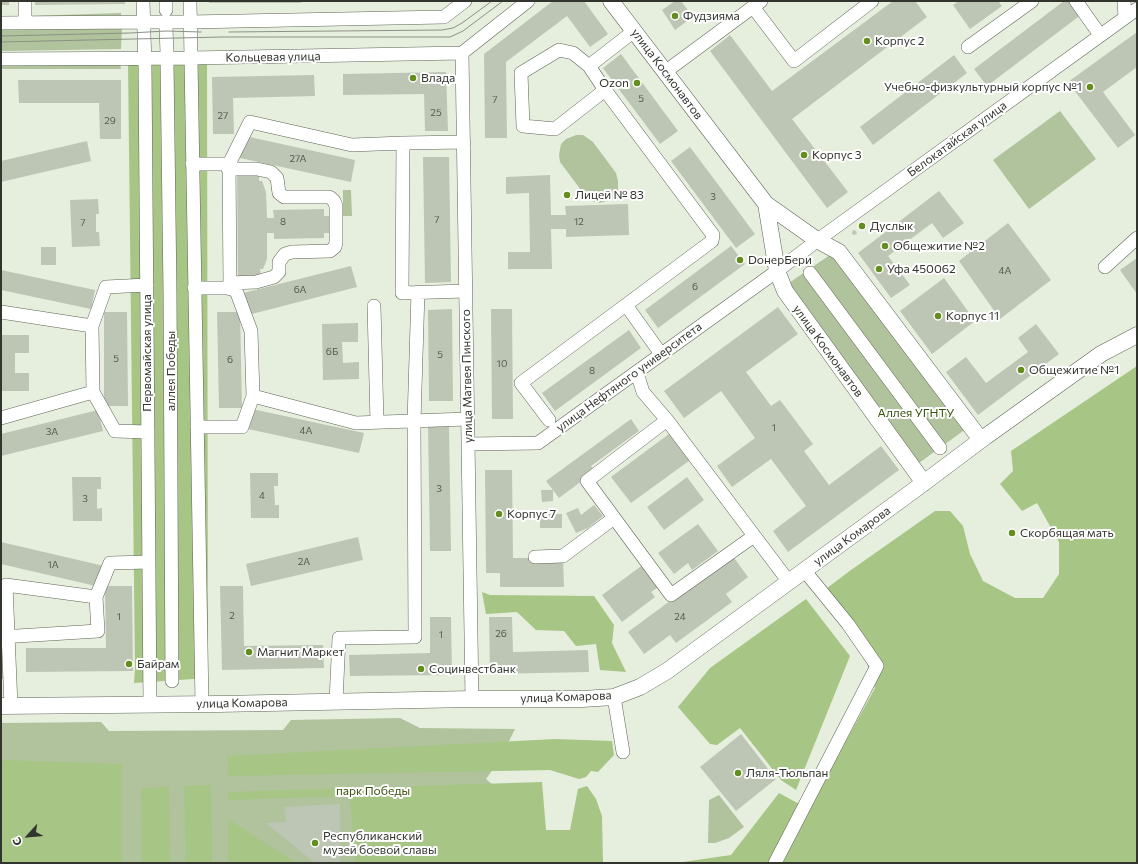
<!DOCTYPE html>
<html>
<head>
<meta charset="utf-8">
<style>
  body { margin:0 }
  #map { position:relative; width:1138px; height:864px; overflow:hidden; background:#e6eedd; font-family:Commissioner,sans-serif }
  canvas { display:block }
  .frame { position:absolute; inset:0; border:2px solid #32352e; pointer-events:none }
  .north { position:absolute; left:8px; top:816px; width:40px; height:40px; -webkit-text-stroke:3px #fff; paint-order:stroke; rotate:243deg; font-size:11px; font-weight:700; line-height:16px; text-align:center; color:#32352e }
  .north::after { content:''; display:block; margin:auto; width:14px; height:18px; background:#32352e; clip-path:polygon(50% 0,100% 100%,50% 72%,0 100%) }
</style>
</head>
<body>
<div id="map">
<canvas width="1138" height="864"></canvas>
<div class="frame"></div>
<div class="north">С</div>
</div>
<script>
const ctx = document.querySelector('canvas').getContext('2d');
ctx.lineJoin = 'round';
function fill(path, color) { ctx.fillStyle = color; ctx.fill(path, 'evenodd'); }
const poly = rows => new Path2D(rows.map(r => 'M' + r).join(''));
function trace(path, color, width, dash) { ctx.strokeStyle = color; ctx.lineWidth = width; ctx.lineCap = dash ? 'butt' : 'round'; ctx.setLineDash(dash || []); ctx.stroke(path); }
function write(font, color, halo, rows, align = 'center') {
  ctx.font = font + ' Commissioner,sans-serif'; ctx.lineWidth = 4; ctx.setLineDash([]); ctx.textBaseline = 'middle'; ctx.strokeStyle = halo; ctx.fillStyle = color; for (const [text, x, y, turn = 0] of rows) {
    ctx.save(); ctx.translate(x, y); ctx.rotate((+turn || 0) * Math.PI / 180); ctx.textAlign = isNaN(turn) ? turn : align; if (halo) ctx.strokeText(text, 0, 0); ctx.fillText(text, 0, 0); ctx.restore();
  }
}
fill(poly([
  [121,13,121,17,29,19,29,16],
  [122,27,121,49,1,51,1,28],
  [1,62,120,63,121,69,1,69],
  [1060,111,1096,159,1029,209,993,160],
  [576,135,583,135,593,142,616,173,618,181,618,193,610,200,599,203,592,201,584,194,560,162,559,155,561,144,566,139],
  [343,190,351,190,352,216,343,216],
  [839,252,970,426,912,468,783,287,830,255],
  [400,718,420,728,515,729,499,761,486,779,515,804,542,863,1,863,1,723,101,722,109,731,283,730,291,720],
  [719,795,744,827,729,838,715,843,708,843,709,800]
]), '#b0c39c');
fill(poly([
  [207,61,208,678,134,683,135,669,128,62],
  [1137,366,1137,863,676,863,731,855,779,793,801,805,818,792,875,688,854,623,846,610,823,591,851,570,935,511,950,511,963,526,970,554,983,581,1015,598,1043,598,1059,574,1059,542,1037,503,1022,511,1000,484,1013,471,1011,451],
  [482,592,490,595,594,596,614,625,612,643,626,672,600,670,596,644,576,646,564,631,536,630,517,612,486,614],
  [806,599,850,656,796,790,781,780,740,728,717,745,710,744,678,707,710,668],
  [555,739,612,741,614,755,598,772,591,771,586,777,579,779,550,770,229,776,227,756],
  [1,760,122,764,122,863,1,863],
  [542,782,546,830,570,830,578,789,587,786,596,799,602,816,603,863,355,863,350,796,228,800,228,792],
  [211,785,212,863,186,863,184,786],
  [169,787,170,863,142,863,141,788],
  [228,819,296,863,228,863]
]), '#a7c585');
fill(poly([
  [1,1,9,1,9,5,1,5],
  [35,1,125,1,125,4,35,5],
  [209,1,301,1,301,3,209,3],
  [553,1,584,1,608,34,590,47,567,16,506,62,507,138,485,138,484,54],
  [675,1,681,1,693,17,675,30,662,10],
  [893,1,915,1,927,17,792,119,848,192,827,208,710,51,730,35,772,91],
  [959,1,998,1,1002,6,970,29,953,5],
  [1064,1,1071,1,1082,14,987,86,974,69],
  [1137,32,1137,67,1103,92,1135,135,1118,148,1068,82],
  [621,54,678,131,660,144,603,68],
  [954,55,967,73,873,145,860,127],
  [446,72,448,131,425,131,424,94,343,95,343,74],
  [314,75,315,96,233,98,234,134,213,134,212,77],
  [18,80,121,80,121,139,100,139,99,103,19,103],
  [245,136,355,160,351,182,240,158],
  [87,141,91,161,1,182,1,161],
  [690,147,755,234,736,248,671,161],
  [423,157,449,157,451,282,425,283],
  [237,172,259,172,259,181,262,181,266,192,267,218,274,218,273,210,324,209,324,216,329,216,330,233,324,233,324,238,274,239,274,233,267,233,267,259,263,269,260,269,261,278,238,279],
  [550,175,551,215,566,215,565,206,628,204,629,235,566,237,566,229,551,229,552,269,508,269,508,252,530,252,529,193,506,194,506,177],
  [939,191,964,223,943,238,932,223,888,256,910,285,891,298,858,253],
  [98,199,99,214,96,214,96,232,99,232,100,246,72,247,70,200],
  [864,222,867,226,861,230,858,226],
  [1008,223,1051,280,1000,319,959,261],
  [853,230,856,231,857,234,853,235,852,233],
  [731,246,745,264,658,328,645,310],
  [41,247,56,247,56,265,41,265],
  [1137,258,1137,294,1120,270],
  [351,266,357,287,248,315,243,293],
  [1,270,95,290,91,309,1,290],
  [944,278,975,321,932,354,900,311],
  [778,307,798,334,746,372,771,406,780,400,813,444,804,451,829,485,881,446,899,470,788,552,773,531,806,506,771,459,732,487,717,466,755,438,721,391,684,418,664,391],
  [452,309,453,401,429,401,428,310],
  [491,309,512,309,513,419,492,419],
  [104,312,127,312,128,406,104,406],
  [217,312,240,312,242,408,219,408],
  [358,323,358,342,342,342,343,363,359,362,359,379,323,380,322,324],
  [1036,324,1059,354,978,415,946,372,966,357,986,383,1028,352,1018,338],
  [629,330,641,348,555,411,542,393],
  [1,335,29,335,29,353,15,353,15,373,29,373,29,391,1,391],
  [252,409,364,433,359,453,248,429],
  [98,410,103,431,1,456,1,434],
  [631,419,639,431,591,466,595,471,559,498,546,481],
  [449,426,451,551,430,551,428,427],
  [673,431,693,458,631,503,611,477],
  [485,470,512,470,513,558,563,558,564,587,500,587,500,573,486,573],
  [250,473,278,473,278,486,274,486,275,505,279,505,279,518,251,518],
  [72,477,101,477,101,489,97,489,97,509,102,508,102,521,73,521],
  [687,477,704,500,664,530,647,507],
  [541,490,553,490,553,501,542,502],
  [594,505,603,516,588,528,576,533,566,513,578,508,581,515],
  [540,514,562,514,562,528,540,528],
  [698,524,718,551,692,570,688,563,674,574,658,553],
  [358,537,363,560,251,586,246,564],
  [1,542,104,566,100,587,1,564],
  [732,555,748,577,726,594,732,602,676,643,670,635,644,654,628,632],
  [644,564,660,586,651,592,655,597,622,622,602,595],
  [105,586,132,586,133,671,26,672,26,648,106,648],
  [220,586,243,586,244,646,323,645,324,668,222,670],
  [430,617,451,617,452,675,350,676,349,655,430,653],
  [489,617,512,617,513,652,588,650,589,672,490,674],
  [1,658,5,658,6,679,1,679],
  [741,734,776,779,736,811,700,767],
  [340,804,340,863,315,863,266,823,286,822,285,807]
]), '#bdc6b5');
const minor = poly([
  [25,1,25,23],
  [143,1,145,67,150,705],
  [166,1,166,10],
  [190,1,202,704],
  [1076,1,1100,35],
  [1124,1,1125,17],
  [753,7,794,61,872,1],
  [1,23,143,22,190,22,444,17,465,1],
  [166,27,167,53],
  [968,47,1032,1],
  [462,53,472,699],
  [1,59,191,58,462,53,528,1],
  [167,62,170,293,172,681],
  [665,72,761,1],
  [605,90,555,129,523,126,521,73,559,50,573,53,589,66,634,31],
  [464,142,403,143,402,293,466,291],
  [192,164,229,164,250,122,352,145,403,143],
  [229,164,230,288],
  [228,169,257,169,271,172,277,178,279,193,284,197,329,197,331,198,334,201,336,206,336,242,335,247,330,251,292,252,285,254,279,262,279,272,274,277,256,282,230,283],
  [1105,267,1137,238],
  [810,273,940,448],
  [147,285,106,287,92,326,93,392,115,431,148,432],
  [194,288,227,288,233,289,237,293,251,331,253,396,242,427,197,427],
  [626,305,661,354],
  [374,306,377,422],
  [1,312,92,326],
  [637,373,643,392,667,420,789,582],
  [253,396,356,423,467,419],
  [1,418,93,392],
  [549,420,521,383,712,241,713,235,605,90,589,66],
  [667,420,587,481,671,595,754,536],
  [468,444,538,443,777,271,826,234,1137,9],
  [535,557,563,556,614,518],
  [1,637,98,631,96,597],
  [614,697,623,752],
  [336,701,339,638,415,637,414,421,418,292],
  [11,706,6,585,96,597,110,563,149,562],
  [775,863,877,666,848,624,804,570]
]);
const major = poly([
  [611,1,766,204,817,240,839,252,981,440],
  [766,204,777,271,785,291,924,483],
  [1,706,218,704,472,699,582,699,614,697,640,687,667,671,917,488,985,437,1101,354,1137,335]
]);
trace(minor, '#5d6556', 14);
trace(major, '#5d6556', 17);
trace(minor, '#fff', 13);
trace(major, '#fff', 16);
trace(poly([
  [229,32,442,30,453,28,462,23,492,1],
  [1,36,130,33,166,31,201,32],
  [1,42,222,37,450,37,463,31,503,1]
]), '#8b9185', 1);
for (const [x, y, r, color] of [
  [675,16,4,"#638e1f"],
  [867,41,4,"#638e1f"],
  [413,78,4,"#638e1f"],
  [637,83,4,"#638e1f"],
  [1090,87,4,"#638e1f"],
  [804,155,4,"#638e1f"],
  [567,195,4,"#638e1f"],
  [862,226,4,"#638e1f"],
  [885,246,4,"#638e1f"],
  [740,260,4,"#638e1f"],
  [879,269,4,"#638e1f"],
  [938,316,4,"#638e1f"],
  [1021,370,4,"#638e1f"],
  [499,514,4,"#638e1f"],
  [1012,533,4,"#638e1f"],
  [249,652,4,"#638e1f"],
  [129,664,4,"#638e1f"],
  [421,669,4,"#638e1f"],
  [738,773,4,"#638e1f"],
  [315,843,4,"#638e1f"]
]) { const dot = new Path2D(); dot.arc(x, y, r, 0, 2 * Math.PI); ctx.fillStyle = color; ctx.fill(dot); trace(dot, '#fff', 1.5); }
write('10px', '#555950', null, [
  ["5",641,99],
  ["7",495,100],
  ["25",436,113],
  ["27",223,116],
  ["29",110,121],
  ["27А",298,159],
  ["3",713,197],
  ["7",437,220],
  ["8",283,222],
  ["12",579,222],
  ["7",83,223],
  ["4А",1005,271],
  ["6",695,287],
  ["6А",300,290],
  ["6Б",332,352],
  ["5",440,355],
  ["5",116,359],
  ["6",230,360],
  ["10",502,364],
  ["8",592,371],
  ["1",774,428],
  ["4А",306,431],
  ["3А",52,432],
  ["3",439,489],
  ["4",262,496],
  ["3",85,499],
  ["2А",304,562],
  ["1А",53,565],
  ["2",232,616],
  ["1",119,617],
  ["24",680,617],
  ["26",501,634],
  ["1",441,635]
]);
write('12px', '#32352e', '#fff', [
  ["Фудзияма",683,16],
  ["Корпус 2",875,41],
  ["Влада",421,78],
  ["Ozon",629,83,"right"],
  ["Учебно-физкультурный корпус №1",1082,87,"right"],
  ["Корпус 3",812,155],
  ["Лицей № 83",575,195],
  ["Дуслык",870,226],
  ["Общежитие №2",893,246],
  ["DонерБери",748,260],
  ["Уфа 450062",887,269],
  ["Корпус 11",946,316],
  ["Общежитие №1",1029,370],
  ["Корпус 7",507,514],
  ["Скорбящая мать",1020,533],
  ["Магнит Маркет",257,652],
  ["Байрам",137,664],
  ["Социнвестбанк",429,669],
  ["Ляля-Тюльпан",746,773],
  ["Республиканский",323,836],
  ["музей боевой славы",323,850]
], 'left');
write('12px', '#32352e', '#fff', [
  ["Кольцевая улица",273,57,-1],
  ["улица Космонавтов",667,74,53],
  ["Белокатайская улица",957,139,-36],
  ["улица Космонавтов",828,351,54],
  ["Первомайская улица",147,353,-90],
  ["аллея Победы",171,371,-90],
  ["улица Матвея Пинского",467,376,-91],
  ["улица Нефтяного университета",629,377,-36],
  ["улица Комарова",852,536,-36],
  ["улица Комарова",566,697,-2],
  ["улица Комарова",242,703,-1]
]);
write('12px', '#36510a', '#fff', [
  ["Аллея УГНТУ",916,413],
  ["парк Победы",373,791]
]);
</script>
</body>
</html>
